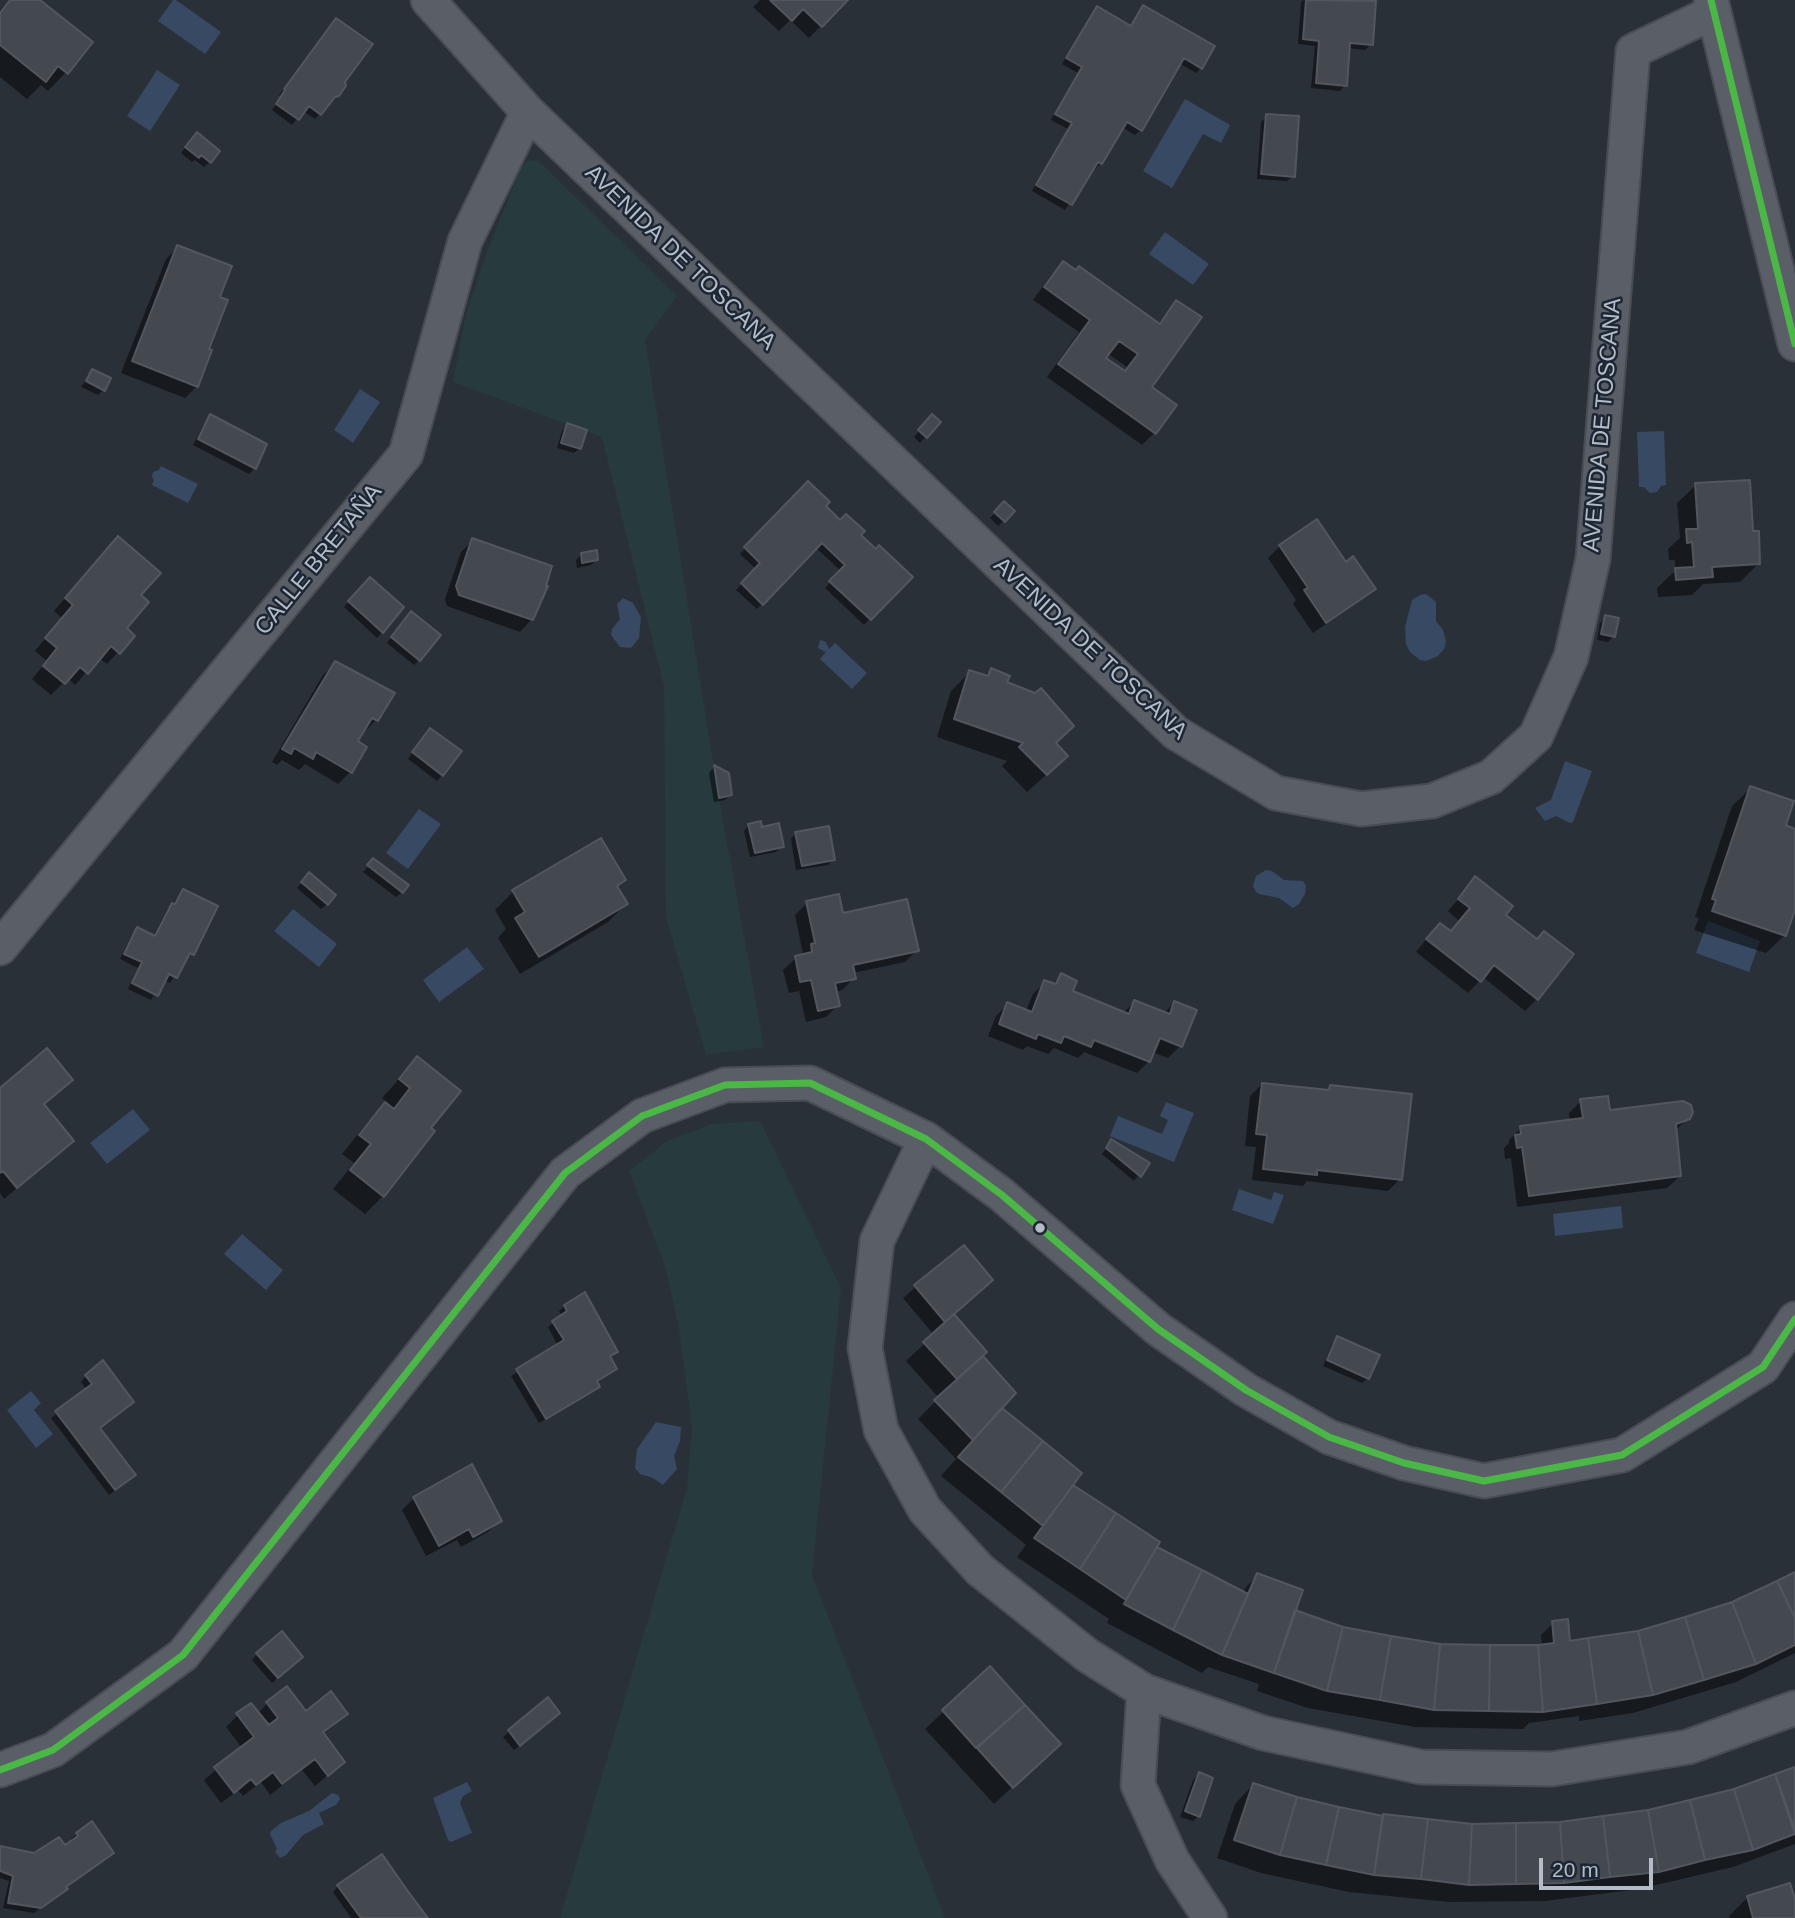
<!DOCTYPE html>
<html>
<head>
<meta charset="utf-8">
<style>
  body { margin:0 }
  #map { position:relative; width:1795px; height:1918px; overflow:hidden; background:#2a3038; font-family:Arial,sans-serif }
  canvas { display:block }
  .scale { position:absolute; left:1539px; top:1858px; width:114px; height:32px; box-sizing:border-box; border:4px solid #b4bcc9; border-top:0; padding-left:9px; font-size:21px; line-height:24px; white-space:nowrap; color:#b4bcc9; -webkit-text-stroke:5px #1d2633; paint-order:stroke }
</style>
</head>
<body>
<div id="map">
<canvas width="1795" height="1918"></canvas>
<div class="scale">20 m</div>
</div>
<script>
const ctx = document.querySelector('canvas').getContext('2d');
ctx.lineJoin = 'round';
function fill(path, color) { ctx.fillStyle = color; ctx.fill(path, 'evenodd'); }
const poly = rows => new Path2D(rows.map(r => 'M' + r).join(''));
function trace(path, color, width, dash) { ctx.strokeStyle = color; ctx.lineWidth = width; ctx.lineCap = dash ? 'butt' : 'round'; ctx.setLineDash(dash || []); ctx.stroke(path); }
function write(font, color, halo, rows, align = 'center') {
  ctx.font = font + ' Arial,sans-serif'; ctx.lineWidth = 5; ctx.setLineDash([]); ctx.textBaseline = 'middle'; ctx.strokeStyle = halo; ctx.fillStyle = color; for (const [text, x, y, turn = 0] of rows) {
    ctx.save(); ctx.translate(x, y); ctx.rotate((+turn || 0) * Math.PI / 180); ctx.textAlign = isNaN(turn) ? turn : align; if (halo) ctx.strokeText(text, 0, 0); ctx.fillText(text, 0, 0); ctx.restore();
  }
}
fill(poly([
  [528,161,537,161,543,165,677,296,645,340,719,798,764,1047,706,1055,666,917,664,686,602,437,453,382,466,314,487,252,520,169],
  [760,1121,841,1288,812,1575,945,1918,560,1918,687,1488,692,1427,679,1329,665,1266,629,1171,667,1141,712,1124]
]), '#273a3e');
fill(poly([
  [173,0,176,0,221,32,205,54,158,21],
  [157,70,180,85,150,131,127,116],
  [1185,99,1230,125,1221,143,1203,134,1172,188,1143,171],
  [1165,232,1209,264,1193,285,1149,254],
  [360,389,380,402,353,443,334,430],
  [1664,431,1666,485,1661,486,1657,492,1650,493,1644,487,1639,487,1637,432],
  [161,466,198,484,188,503,152,485,154,480,152,477,153,472,159,470],
  [1426,594,1436,602,1436,621,1443,630,1446,641,1444,649,1438,656,1426,661,1420,660,1410,652,1406,644,1405,627,1412,600,1420,595],
  [623,598,633,603,641,617,639,638,631,648,620,647,611,635,612,629,620,619,617,604],
  [820,640,826,642,829,649,835,643,867,673,852,689,820,659,826,652,818,648],
  [1565,761,1592,771,1573,822,1570,823,1556,816,1545,821,1535,808,1551,800],
  [419,809,441,824,408,869,386,853],
  [1266,870,1272,871,1284,880,1303,881,1306,886,1305,894,1299,904,1293,908,1279,898,1259,894,1256,892,1253,886,1256,876],
  [293,909,337,944,319,967,274,931],
  [1708,921,1760,941,1749,972,1696,953],
  [467,947,484,969,439,1002,423,980],
  [1166,1102,1194,1113,1174,1162,1110,1136,1118,1116,1162,1134,1168,1120,1160,1116],
  [133,1109,150,1130,107,1164,90,1143],
  [1239,1189,1271,1200,1274,1192,1284,1195,1273,1224,1232,1210],
  [1621,1206,1623,1228,1555,1236,1553,1214],
  [242,1234,283,1270,266,1290,224,1254],
  [31,1391,41,1403,34,1410,53,1434,36,1448,7,1410],
  [656,1422,681,1427,680,1441,674,1456,677,1469,663,1485,653,1478,640,1474,635,1468,637,1449],
  [467,1782,472,1791,463,1796,460,1803,472,1833,451,1842,448,1840,433,1798],
  [332,1793,338,1795,340,1799,336,1805,319,1813,324,1824,303,1835,286,1855,280,1858,275,1852,277,1849,270,1834,271,1831,281,1823,309,1811]
]), '#384963');
fill(poly([
  [9,0,37,0,66,72,48,91,41,85,27,99,0,77,0,10],
  [760,0,846,0,809,38,790,20,779,31,753,7],
  [1304,0,1374,2,1371,44,1365,50,1348,48,1345,85,1340,91,1311,88,1315,46,1298,44,1301,2],
  [1144,7,1201,68,1196,73,1179,63,1140,130,1135,135,1122,127,1101,163,1095,169,1093,167,1065,210,1032,191,1068,129,1051,120,1078,73,1062,64,1092,14,1097,8,1130,27],
  [336,20,343,81,338,95,315,119,303,111,292,125,272,110,281,97,279,95],
  [1267,116,1293,176,1287,181,1257,179,1261,122],
  [192,139,210,162,204,167,195,160,192,162,181,153],
  [178,247,207,350,197,386,185,398,121,373,166,259],
  [1063,263,1158,324,1177,302,1150,387,1175,405,1154,433,1142,445,1047,377,1079,332,1033,300,1051,275],
  [1107,353,1127,367,1123,372,1104,358],
  [92,372,103,390,98,395,81,387],
  [210,416,255,468,249,474,193,445,205,422],
  [927,422,939,422,920,443,914,437],
  [567,425,580,448,574,453,557,448,562,431],
  [808,483,823,506,840,522,910,577,864,625,825,588,841,571,815,547,757,609,736,590,756,569,740,554],
  [1696,485,1751,533,1759,563,1740,582,1703,584,1692,595,1658,597,1657,588,1675,571,1675,560,1669,560,1668,549,1680,538,1677,503],
  [1004,504,1012,512,998,526,990,518],
  [473,540,532,619,520,632,447,606,445,599,461,552],
  [1280,546,1373,588,1361,600,1313,633,1293,604,1296,600,1268,558],
  [106,550,124,628,118,652,107,664,99,658,75,685,68,678,51,695,32,679,47,661,35,651,62,618,54,611],
  [581,555,597,560,591,565,577,568,576,560],
  [370,579,382,632,377,638,344,607],
  [1606,617,1614,636,1608,642,1597,640,1600,623],
  [406,619,419,660,414,665,387,643],
  [335,663,376,720,364,732,362,731,355,742,350,772,338,784,305,764,299,770,282,760,277,765,272,762,323,675],
  [991,670,1054,743,1047,774,1027,792,1002,766,1007,761,937,737,951,691,970,672,984,677],
  [424,736,442,775,437,781,408,759],
  [714,767,727,774,731,794,725,800,714,802,709,773],
  [1751,788,1783,826,1795,830,1795,905,1785,935,1766,953,1694,930,1699,918,1695,917,1732,806],
  [749,825,760,829,782,846,776,852,750,857,744,831],
  [796,833,833,859,828,865,796,870,791,839],
  [373,861,402,892,396,897,363,872],
  [309,874,327,904,321,909,297,888],
  [624,879,616,888,626,904,608,922,520,974,498,938,506,929,495,910,513,892],
  [1476,879,1504,915,1537,999,1525,1011,1483,977,1468,993,1416,952,1428,937,1450,933,1459,921,1448,911],
  [183,891,192,954,185,959,170,983,164,980,151,1000,128,989,138,968,120,959,132,935,137,929,153,937,167,910],
  [807,903,842,915,917,950,905,962,853,973,854,978,842,990,835,992,838,1005,826,1017,806,1022,799,991,789,993,783,970,796,958,803,954,795,915],
  [1061,976,1071,992,1123,1013,1134,1002,1164,1013,1174,1003,1180,1046,1168,1058,1152,1052,1149,1061,1137,1073,1084,1052,1078,1058,1054,1048,1048,1054,1027,1046,1023,1050,988,1036,996,1016,1008,1004,1026,1011,1033,994,1045,982,1052,985],
  [417,1059,429,1129,383,1196,365,1214,333,1189,354,1163,342,1154,367,1123,387,1102,382,1098],
  [1262,1084,1326,1091,1330,1087,1400,1179,1388,1191,1307,1181,1303,1186,1252,1180,1256,1147,1245,1146,1250,1096],
  [0,1090,42,1105,72,1141,4,1199,0,1193],
  [1581,1101,1608,1112,1690,1116,1675,1131,1680,1176,1667,1188,1517,1207,1511,1158,1505,1159,1504,1148,1509,1143,1509,1140,1521,1128,1570,1122,1569,1113],
  [1111,1142,1147,1164,1134,1181,1102,1154],
  [963,1247,952,1315,981,1356,1014,1393,1000,1409,1070,1486,1154,1548,1243,1593,1246,1587,1258,1575,1293,1611,1343,1628,1440,1646,1542,1646,1541,1635,1553,1623,1569,1643,1638,1633,1732,1604,1795,1573,1795,1653,1736,1682,1633,1713,1579,1721,1579,1716,1529,1723,1523,1729,1415,1727,1308,1708,1257,1691,1259,1684,1208,1667,1202,1673,1107,1623,1109,1619,1017,1557,1026,1545,941,1476,956,1459,918,1419,939,1398,906,1361,934,1335,903,1298],
  [565,1306,616,1352,611,1357,615,1369,595,1383,598,1387,592,1392,539,1423,511,1376,558,1346,548,1327,562,1316,559,1311],
  [1337,1339,1368,1378,1362,1383,1323,1366,1332,1344],
  [86,1376,127,1407,98,1428,128,1480,109,1495,51,1418,87,1390,81,1382],
  [414,1498,500,1520,488,1532,461,1547,457,1540,426,1556,402,1510],
  [257,1654,295,1662,272,1683,252,1660],
  [990,1668,1058,1744,994,1804,925,1729],
  [547,1699,552,1718,514,1750,503,1737],
  [267,1704,305,1713,346,1713,322,1734,343,1762,315,1786,302,1770,270,1795,261,1782,243,1796,238,1790,221,1803,204,1780,242,1748,226,1727,238,1715,257,1714],
  [1795,1769,1795,1844,1733,1867,1639,1889,1545,1901,1449,1902,1349,1892,1261,1873,1217,1858,1235,1804,1253,1785,1297,1799,1382,1817,1472,1825,1560,1824,1665,1808,1735,1791],
  [1199,1774,1199,1816,1193,1821,1180,1817,1193,1780],
  [77,1834,112,1853,34,1913,3,1908,9,1881,0,1878,0,1848,34,1855,64,1847,73,1841,71,1839],
  [338,1886,425,1918,351,1918,333,1892],
  [1748,1897,1795,1904,1795,1918,1730,1918,1729,1916]
]), '#0007');
const building = poly([
  [10,0,40,0,93,42,68,74,58,66,46,82,0,45,0,13,10,0],
  [770,0,848,0,822,27,803,9,792,21,770,0],
  [1306,0,1376,1,1373,45,1350,43,1347,86,1316,83,1319,41,1303,39,1306,0],
  [1143,5,1215,46,1202,69,1184,58,1142,131,1127,122,1102,164,1098,162,1072,205,1036,185,1072,123,1055,114,1082,67,1066,58,1097,6,1131,26,1143,5],
  [336,18,373,44,345,82,346,86,339,96,335,97,321,115,309,106,299,120,276,104,285,90,284,89,336,18],
  [1266,114,1299,116,1295,177,1261,174,1266,114],
  [197,132,220,151,211,163,201,155,199,158,185,147,197,132],
  [177,245,232,266,220,297,228,300,209,349,212,350,198,387,132,361,177,245],
  [1063,261,1076,270,1079,266,1160,324,1176,300,1202,317,1152,387,1177,405,1156,434,1058,364,1090,320,1044,287,1063,261],
  [1119,341,1138,354,1125,371,1106,358,1119,341],
  [92,369,111,378,105,391,86,381,92,369],
  [210,414,267,444,256,469,198,439,210,414],
  [932,414,941,422,927,438,918,430,932,414],
  [567,423,587,430,581,449,561,443,567,423],
  [1750,480,1753,531,1759,531,1760,564,1712,567,1713,577,1676,580,1675,568,1694,567,1692,542,1687,543,1686,529,1698,529,1695,483,1750,480],
  [808,481,830,502,826,506,840,520,846,514,865,531,861,535,876,549,879,545,913,577,871,620,829,581,845,565,822,543,763,605,741,583,760,563,744,547,808,481],
  [1004,501,1015,511,1005,522,994,512,1004,501],
  [1317,519,1346,562,1353,556,1376,589,1326,623,1304,590,1308,588,1279,545,1317,519],
  [118,536,161,573,141,595,149,602,127,628,135,636,120,654,111,646,88,674,80,667,65,684,43,666,57,648,45,638,73,605,65,598,118,536],
  [472,538,552,566,546,586,548,586,533,620,459,595,456,586,472,538],
  [597,550,598,560,582,563,581,553,597,550],
  [370,577,404,607,383,633,348,601,370,577],
  [411,611,441,635,420,661,391,637,411,611],
  [1605,615,1619,618,1615,637,1601,634,1605,615],
  [335,661,395,693,378,721,372,718,358,741,367,747,352,773,316,752,313,759,294,748,291,754,282,749,335,661],
  [991,668,1010,676,1007,682,1035,693,1041,688,1074,726,1056,743,1068,756,1047,775,1019,747,1023,743,954,719,969,670,988,676,991,668],
  [430,728,462,751,443,776,412,752,430,728],
  [714,765,729,773,732,795,719,798,714,765],
  [1750,786,1794,801,1786,825,1795,829,1795,910,1786,936,1712,911,1716,900,1712,899,1750,786],
  [761,821,762,827,779,823,784,847,755,853,748,824,761,821],
  [829,826,835,860,802,866,795,832,829,826],
  [601,838,626,880,617,886,628,904,539,957,515,918,525,912,512,890,601,838],
  [373,858,409,885,403,893,367,865,373,858],
  [309,872,336,895,328,905,301,882,309,872],
  [1475,876,1513,906,1506,915,1537,939,1544,931,1574,954,1538,1000,1494,965,1481,982,1426,939,1440,923,1451,931,1470,908,1458,899,1475,876],
  [183,889,218,906,194,955,190,953,177,978,169,974,158,996,132,983,142,962,124,954,137,927,155,936,172,903,175,904,183,889],
  [839,894,843,913,907,899,919,951,853,965,856,979,835,983,840,1006,818,1011,811,980,800,982,795,956,812,952,811,944,815,943,806,901,839,894],
  [1061,973,1077,981,1073,991,1129,1014,1134,1000,1170,1014,1174,1001,1197,1010,1182,1047,1160,1038,1150,1062,1094,1040,1091,1047,1064,1036,1061,1043,1038,1034,1036,1039,999,1024,1007,1002,1032,1012,1044,980,1056,984,1061,973],
  [47,1048,73,1080,44,1104,74,1141,17,1188,3,1171,0,1173,0,1088,47,1048],
  [417,1056,461,1091,431,1128,435,1131,384,1197,350,1170,371,1144,359,1135,385,1102,394,1109,410,1088,399,1079,417,1056],
  [1262,1083,1329,1090,1330,1085,1412,1094,1402,1180,1317,1170,1317,1175,1263,1169,1267,1135,1256,1134,1262,1083],
  [1608,1096,1610,1110,1683,1101,1691,1105,1693,1112,1690,1119,1676,1124,1681,1176,1529,1196,1522,1147,1517,1148,1515,1135,1521,1134,1520,1126,1583,1118,1580,1099,1608,1096],
  [1111,1139,1150,1163,1141,1177,1106,1148,1111,1139],
  [964,1245,993,1280,945,1322,914,1285,964,1245],
  [585,1292,618,1352,610,1356,617,1369,597,1381,600,1387,546,1419,516,1369,564,1340,552,1321,567,1311,564,1305,585,1292],
  [954,1314,987,1352,957,1379,923,1342,954,1314],
  [1337,1336,1380,1355,1369,1379,1327,1360,1337,1336],
  [983,1356,1016,1393,973,1440,934,1400,983,1356],
  [103,1360,134,1402,100,1428,136,1475,115,1490,55,1411,92,1384,85,1375,103,1360],
  [1002,1408,1043,1441,1001,1492,958,1457,1002,1408],
  [1043,1441,1082,1473,1043,1526,1001,1492,1043,1441],
  [472,1464,502,1521,473,1537,469,1529,439,1546,413,1497,472,1464],
  [1073,1485,1116,1513,1080,1569,1034,1538,1073,1485],
  [1116,1513,1160,1542,1126,1600,1080,1569,1116,1513],
  [1157,1547,1202,1570,1173,1630,1124,1604,1157,1547],
  [1202,1570,1248,1594,1222,1655,1173,1630,1202,1570],
  [1795,1572,1795,1618,1777,1581,1795,1572],
  [1257,1573,1303,1590,1274,1673,1222,1655,1257,1573],
  [1777,1581,1795,1618,1795,1645,1756,1664,1732,1602,1777,1581],
  [1732,1602,1756,1664,1704,1680,1685,1617,1732,1602],
  [1295,1610,1343,1627,1327,1691,1274,1673,1295,1610],
  [1685,1617,1704,1680,1653,1695,1638,1631,1685,1617],
  [1568,1619,1570,1641,1588,1638,1597,1704,1543,1712,1538,1645,1554,1643,1552,1621,1568,1619],
  [1343,1627,1391,1636,1380,1700,1327,1691,1343,1627],
  [282,1631,303,1657,278,1678,256,1653,282,1631],
  [1638,1631,1653,1695,1597,1704,1588,1638,1638,1631],
  [1391,1636,1440,1644,1434,1710,1380,1700,1391,1636],
  [1440,1644,1490,1645,1489,1711,1434,1710,1440,1644],
  [1490,1645,1538,1645,1543,1712,1489,1711,1490,1645],
  [990,1666,1025,1705,976,1748,942,1710,990,1666],
  [287,1686,306,1711,331,1691,348,1714,323,1732,345,1762,328,1776,315,1759,282,1784,273,1772,256,1785,251,1779,234,1793,214,1767,254,1737,236,1713,251,1703,269,1725,278,1718,266,1702,287,1686],
  [548,1697,560,1713,520,1746,508,1730,548,1697],
  [1025,1705,1061,1744,1013,1788,977,1748,1025,1705],
  [1795,1767,1795,1830,1775,1774,1795,1767],
  [1199,1772,1213,1778,1200,1817,1185,1811,1199,1772],
  [1775,1774,1795,1834,1753,1850,1734,1789,1775,1774],
  [1253,1783,1297,1797,1280,1855,1234,1840,1253,1783],
  [1734,1789,1753,1850,1705,1860,1690,1800,1734,1789],
  [1297,1797,1339,1807,1326,1865,1280,1855,1297,1797],
  [1690,1800,1705,1860,1659,1872,1648,1810,1690,1800],
  [1339,1807,1383,1816,1374,1875,1326,1865,1339,1807],
  [1648,1810,1659,1872,1610,1877,1603,1816,1648,1810],
  [1383,1814,1428,1819,1421,1879,1374,1875,1383,1814],
  [1603,1816,1610,1877,1564,1883,1560,1822,1603,1816],
  [1428,1819,1472,1824,1469,1885,1421,1879,1428,1819],
  [92,1821,114,1853,66,1887,68,1889,41,1908,8,1903,13,1876,0,1871,0,1846,34,1853,59,1837,65,1845,78,1836,76,1833,92,1821],
  [1560,1822,1564,1883,1516,1884,1516,1823,1560,1822],
  [1516,1823,1516,1884,1469,1885,1472,1824,1516,1823],
  [382,1854,407,1890,428,1918,361,1918,337,1885,382,1854],
  [1790,1883,1795,1899,1795,1918,1753,1918,1747,1896,1790,1883]
]);
fill(building, '#444950');
trace(building, '#52575f', 2);
const minor = poly([
  [428,0,528,112,1176,733,1276,793,1361,809,1432,801,1491,777,1536,736,1571,657,1593,559,1633,51,1714,12],
  [1711,0,1795,344],
  [0,948,406,454,465,241,528,112],
  [926,1139,877,1241,865,1348,881,1430,925,1510,980,1570,1087,1655,1144,1691,1263,1733,1421,1767,1552,1769,1688,1747,1795,1708],
  [1144,1691,1138,1785,1172,1860,1210,1918],
  [0,1770,53,1750,183,1655,565,1173,642,1116,725,1085,810,1083,926,1139,1002,1195,1158,1329,1246,1390,1329,1437,1404,1463,1484,1481,1622,1455,1763,1367,1795,1319]
]);
trace(minor, '#484c53', 37);
trace(minor, '#5a5e66', 33);
trace(poly([
  [1711,0,1795,344],
  [0,1770,53,1750,183,1655,565,1173,642,1116,725,1085,810,1083,926,1139,1002,1195,1158,1329,1246,1390,1329,1437,1404,1463,1484,1481,1622,1455,1763,1367,1795,1319]
]), '#4ab747', 7);
for (const [x, y, r, color] of [
  [1040,1228,6,"#b4bcc9"]
]) { const dot = new Path2D(); dot.arc(x, y, r, 0, 2 * Math.PI); ctx.fillStyle = color; ctx.fill(dot); trace(dot, '#1d2633', 2.5); }
write('23px', '#b4bcc9', '#1d2633', [
  ["AVENIDA DE TOSCANA",680,258,44],
  ["AVENIDA DE TOSCANA",1603,425,-85],
  ["CALLE BRETAÑA",319,560,-51],
  ["AVENIDA DE TOSCANA",1090,649,43]
]);
</script>
</body>
</html>
